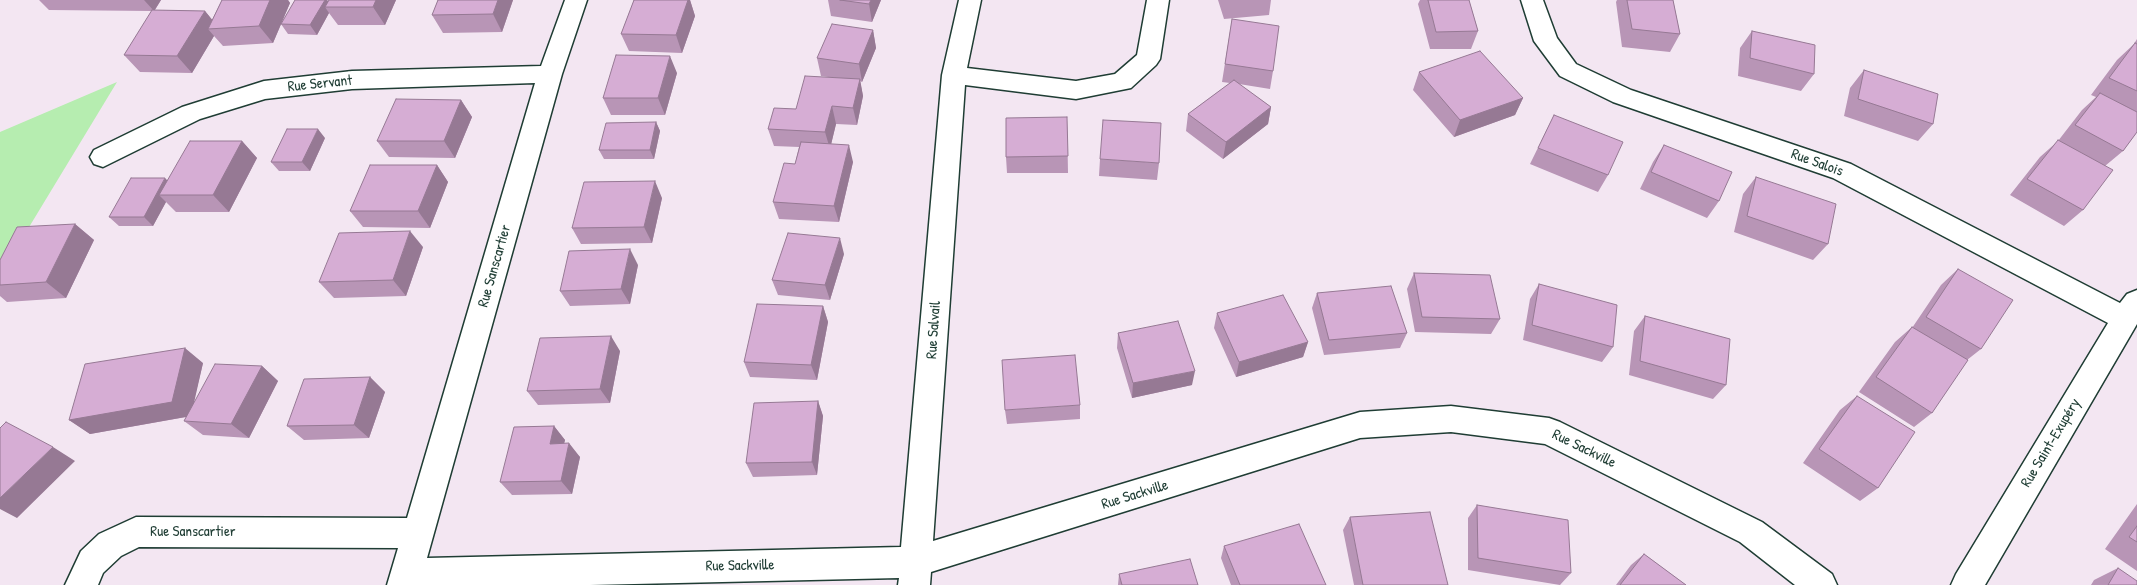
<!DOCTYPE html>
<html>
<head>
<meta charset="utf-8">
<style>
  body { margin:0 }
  canvas { display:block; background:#f3e6f2 }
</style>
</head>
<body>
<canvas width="2137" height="585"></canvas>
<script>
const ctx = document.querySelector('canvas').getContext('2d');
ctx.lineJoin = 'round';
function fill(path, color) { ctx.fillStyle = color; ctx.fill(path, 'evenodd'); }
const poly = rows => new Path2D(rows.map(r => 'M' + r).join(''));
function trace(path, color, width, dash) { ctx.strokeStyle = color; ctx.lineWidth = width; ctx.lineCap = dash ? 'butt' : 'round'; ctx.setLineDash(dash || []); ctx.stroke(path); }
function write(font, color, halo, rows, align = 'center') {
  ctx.font = font + ' "Patrick Hand",sans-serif'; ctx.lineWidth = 5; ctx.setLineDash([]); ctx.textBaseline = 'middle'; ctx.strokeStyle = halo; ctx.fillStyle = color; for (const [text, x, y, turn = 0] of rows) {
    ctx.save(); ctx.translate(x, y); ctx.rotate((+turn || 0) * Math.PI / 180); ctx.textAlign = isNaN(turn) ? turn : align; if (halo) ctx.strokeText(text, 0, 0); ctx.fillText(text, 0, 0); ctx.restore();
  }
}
fill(poly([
  [117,82,0,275,0,132]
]), '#b6edb0');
const minor = poly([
  [565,0,587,0,562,74,427,558,901,547,942,75,959,0,981,0,967,68,1076,81,1115,74,1137,55,1147,0,1169,0,1160,59,1156,65,1131,88,1076,99,965,85,933,541,1360,412,1451,406,1549,418,1560,422,1762,522,1832,574,1837,585,1795,585,1740,542,1545,444,1451,432,1360,438,931,572,930,585,898,585,899,578,590,585,387,585,398,548,139,547,121,556,103,573,98,585,65,585,81,551,99,534,136,517,407,518,535,83,352,89,265,99,200,119,103,167,94,164,90,157,94,150,182,107,264,81,352,71,541,66,565,0],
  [1521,0,1543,0,1557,38,1576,64,1631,90,1851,164,2120,303,2127,294,2137,290,2137,324,1985,585,1951,585,1956,574,2108,323,1833,178,1613,102,1560,76,1534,41,1521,0]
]);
trace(minor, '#1f3d34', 3);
fill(minor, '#fff');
fill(poly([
  [39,0,161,0,155,10,205,11,212,20,222,0,288,0,290,3,273,43,223,46,214,36,192,73,140,72,124,55,152,11,49,10],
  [327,0,328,1,329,0,396,0,385,25,338,25,329,13,317,35,288,34,281,24],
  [438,0,513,0,502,32,443,33,432,15],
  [634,0,690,0,695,16,682,53,629,51,621,34],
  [828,0,881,0,872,22,831,16],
  [1218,0,1271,0,1269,15,1224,19],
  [1420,0,1469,0,1478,31,1471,49,1430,49,1418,4],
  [1617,0,1673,0,1680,34,1670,52,1622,47,1616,2],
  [1232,19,1273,71,1270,89,1239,84,1271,107,1268,124,1223,159,1186,131,1188,114,1230,83,1222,82],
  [873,30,876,48,862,82,860,81,863,96,857,125,836,124,831,144,853,162,839,222,779,219,773,202,795,164,799,147,774,146,768,129,796,109,835,78,821,76,817,58],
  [1752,31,1814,74,1801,91,1738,76,1740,48],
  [2137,39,2137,132,2123,151,2105,166,2083,210,2064,226,2010,195,2040,157,2058,141,2082,110,2096,97,2091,95,2117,60,2134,44],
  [1864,70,1933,124,1918,141,1844,116,1850,88],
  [1419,72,1523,98,1515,115,1454,137,1413,90],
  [677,73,665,115,611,115,603,98],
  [461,100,472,117,455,158,389,157,377,141],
  [1554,115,1608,175,1598,192,1530,164],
  [1067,117,1068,173,1007,173,1006,157],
  [656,122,660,131,654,159,604,159,599,150],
  [325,138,310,171,279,171,271,162],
  [242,141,257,158,229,212,176,212,166,202,153,226,119,226,109,217,167,180],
  [1664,145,1719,201,1707,218,1640,189,1653,162],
  [1100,159,1159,163,1157,180,1099,176],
  [437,165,448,182,430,228,363,227,350,211],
  [1756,177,1828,244,1813,260,1734,232,1743,194],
  [662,198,652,243,581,244,572,228],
  [75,224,94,240,66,298,7,302,0,296,0,260],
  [423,247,406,296,334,298,319,282],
  [844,254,830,300,778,295,772,280],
  [638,265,630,304,570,306,560,291],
  [1958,269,1981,349,1967,360,1932,413,1914,427,1859,392,1895,342,1912,327,1912,328,1941,285],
  [1414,273,1500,319,1491,334,1415,332,1407,289],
  [1539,284,1613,347,1602,362,1523,340,1530,299],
  [1317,293,1407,333,1400,348,1324,355,1312,308],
  [823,306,828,322,817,380,750,377,744,362],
  [1217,313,1308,342,1303,357,1236,377,1214,328],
  [1645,316,1726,385,1713,399,1629,375,1634,331],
  [1118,333,1192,385,1132,398,1117,348],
  [620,351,610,403,538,405,527,391],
  [203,363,193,404,262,366,278,381,249,438,203,435,184,421,186,417,90,434,69,420],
  [370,377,385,392,369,438,304,440,287,426],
  [1857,396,1878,488,1860,501,1803,463,1840,410],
  [818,401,823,416,817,475,753,477,746,463],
  [1080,405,1080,419,1007,424,1005,410],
  [554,426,565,440,564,443,580,457,572,494,512,495,500,482],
  [2137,504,2137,571,2105,549],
  [1477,505,1571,573,1560,585,1468,570,1468,518],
  [1350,517,1448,585,1354,585,1343,530],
  [1224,546,1326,585,1231,585,1221,558],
  [1644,554,1686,585,1616,585,1631,565],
  [2118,568,2137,585,2091,585,2094,580],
  [1119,574,1198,585,1118,585]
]), '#b895b6');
fill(poly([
  [144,0,161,0,154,11],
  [270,0,288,0,290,3,273,43,259,26],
  [325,0,327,0,332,7,325,7,329,13,317,35,310,25],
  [376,0,396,0,385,25,373,7],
  [498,0,513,0,502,32,493,14],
  [688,0,690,0,695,16,682,53,676,35],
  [871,0,881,0,872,22,869,4],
  [205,11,219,28,208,29,214,36,192,73,177,56],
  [873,30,876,48,862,82,859,64],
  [670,56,677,73,665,115,658,98],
  [860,79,863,96,857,125,853,108],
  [1523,98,1515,115,1454,137,1460,120],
  [461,100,472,117,455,158,444,141],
  [832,106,836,124,830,149,825,132],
  [1271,107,1268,124,1223,159,1226,142],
  [656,122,660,131,654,159,650,150],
  [318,129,325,138,310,171,302,162],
  [242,141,257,158,229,212,213,195],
  [849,145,853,162,839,222,834,206],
  [437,165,448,182,430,228,418,211],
  [165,178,174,187,159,195,166,202,153,226,144,217],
  [655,181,662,198,652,243,644,227],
  [75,224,94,240,66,298,46,282],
  [410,231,423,247,406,296,393,280],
  [840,238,844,254,830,300,825,285],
  [630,249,638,265,630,304,621,289],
  [823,306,828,322,817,380,811,365],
  [611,336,620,351,610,403,600,389],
  [1308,342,1303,357,1236,377,1239,362],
  [185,348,203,363,191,416,90,434,69,420],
  [262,366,278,381,249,438,231,424],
  [1195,371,1192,385,1132,398,1133,383],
  [370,377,385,392,369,438,354,425],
  [818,401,823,416,817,475,812,462],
  [554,426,565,440,561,457,550,444],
  [569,443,580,457,572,494,561,481],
  [53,447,75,461,17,518,0,509,0,498]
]), '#967994');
const building = poly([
  [222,0,270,0,259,26,208,29,222,0],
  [295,0,325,0,310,25,281,24,295,0],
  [329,0,376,0,373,7,325,7,329,0],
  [438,0,498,0,493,14,432,15,438,0],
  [634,0,688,0,676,35,621,34,634,0],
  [840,0,871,0,869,4,840,0],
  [1428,0,1469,0,1478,31,1436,32,1428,0],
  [1627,0,1673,0,1680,34,1632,29,1627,0],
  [152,10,205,11,177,56,124,55,152,10],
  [1232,19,1279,26,1273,71,1225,64,1232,19],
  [832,24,873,30,859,64,817,58,832,24],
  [1752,31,1815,45,1814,74,1750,58,1752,31],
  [2135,43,2137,44,2137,91,2109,78,2135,43],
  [1480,51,1523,98,1460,120,1419,72,1480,51],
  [616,55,670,56,658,98,603,98,616,55],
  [1864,70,1938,94,1933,124,1858,99,1864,70],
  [805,76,860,79,853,108,832,106,825,132,768,129,774,108,796,109,805,76],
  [1234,80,1271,107,1226,142,1188,114,1234,80],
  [2100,93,2137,112,2137,132,2123,151,2075,125,2100,93],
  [396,99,461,100,444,141,377,141,396,99],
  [1554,115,1623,142,1608,175,1538,148,1554,115],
  [1067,117,1068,156,1006,157,1006,118,1067,117],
  [1103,120,1161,123,1159,163,1100,159,1103,120],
  [656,122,650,150,599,150,606,123,656,122],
  [287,129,318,129,302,162,271,162,287,129],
  [2058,140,2113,170,2083,210,2027,179,2058,140],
  [190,141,242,141,213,195,159,195,190,141],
  [801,142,849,145,834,206,773,202,784,163,795,164,801,142],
  [1664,145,1732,172,1719,201,1651,172,1664,145],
  [370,165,437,165,418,211,350,211,370,165],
  [1756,177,1836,204,1828,244,1747,216,1756,177],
  [131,178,165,178,144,217,109,217,131,178],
  [655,181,644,227,572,228,584,182,655,181],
  [75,224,46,282,0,285,0,260,17,227,75,224],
  [410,231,393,280,319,282,339,233,410,231],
  [788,233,840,238,825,285,772,280,788,233],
  [630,249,621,289,560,291,569,251,630,249],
  [1958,269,2013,300,1981,349,1926,317,1958,269],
  [1414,273,1490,275,1500,319,1422,317,1414,273],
  [1539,284,1617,305,1613,347,1532,325,1539,284],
  [1391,286,1407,333,1329,340,1317,293,1391,286],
  [1283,295,1308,342,1239,362,1217,313,1283,295],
  [757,304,823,306,811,365,744,362,757,304],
  [1645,316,1730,339,1726,385,1640,361,1645,316],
  [1178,321,1195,371,1133,383,1118,333,1178,321],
  [1912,327,1968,360,1932,413,1876,377,1912,327],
  [611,336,600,389,527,391,540,338,611,336],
  [185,348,172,402,69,420,85,364,185,348],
  [1075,355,1080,405,1005,410,1002,360,1075,355],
  [215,364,262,366,231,424,184,421,215,364],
  [370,377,354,425,287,426,304,379,370,377],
  [1857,396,1915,432,1878,488,1819,449,1857,396],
  [818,401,812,462,746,463,754,403,818,401],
  [6,422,53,447,0,498,0,428,6,422],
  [554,426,550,444,569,443,561,481,500,482,514,427,554,426],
  [1477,505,1568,520,1571,573,1478,558,1477,505],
  [1430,512,1448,585,1363,585,1350,517,1430,512],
  [1299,524,1326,585,1240,585,1224,546,1299,524],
  [2137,526,2137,542,2129,537,2137,526],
  [1644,554,1686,585,1620,585,1644,554],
  [1190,559,1198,585,1122,585,1119,574,1190,559],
  [2118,568,2137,581,2137,585,2108,585,2118,568]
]);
fill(building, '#d6add4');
trace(building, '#967994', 1);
write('15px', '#1f3d34', '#fff', [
  ["Rue Servant",320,84,-6],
  ["Rue Salois",1817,163,20],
  ["Rue Sanscartier",495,266,-74],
  ["Rue Salvail",934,330,-86],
  ["Rue Saint-Exupéry",2051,443,-59],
  ["Rue Sackville",1584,449,26],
  ["Rue Sackville",1135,495,-17],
  ["Rue Sanscartier",193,532],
  ["Rue Sackville",740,566,-1]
]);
</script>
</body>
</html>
